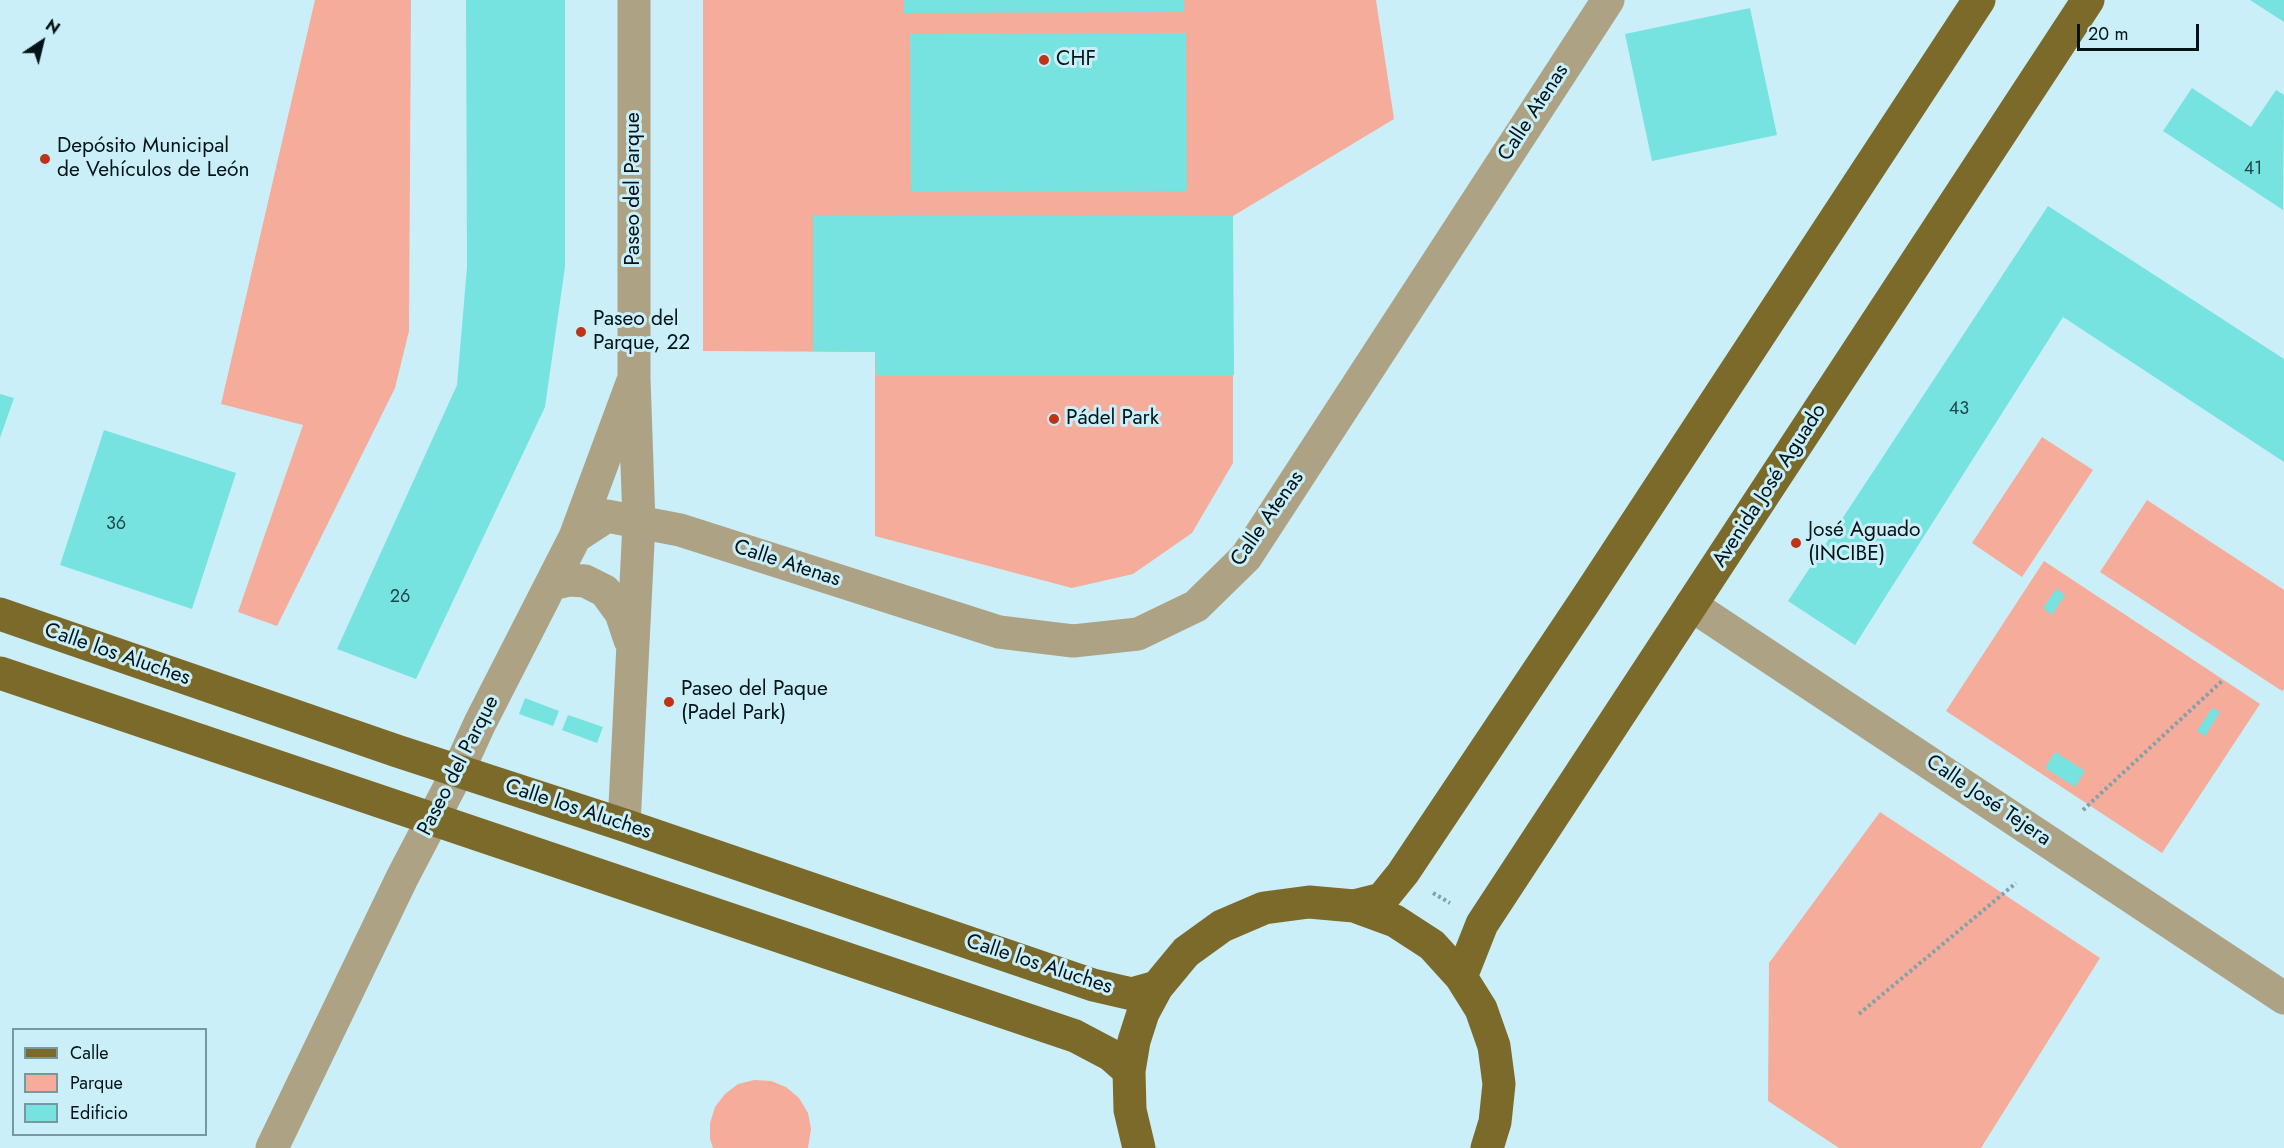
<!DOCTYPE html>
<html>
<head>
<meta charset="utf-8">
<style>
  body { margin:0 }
  #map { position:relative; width:2284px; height:1148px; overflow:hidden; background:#caeff8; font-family:Jost,sans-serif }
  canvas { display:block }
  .legend { position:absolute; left:12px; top:1028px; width:195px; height:108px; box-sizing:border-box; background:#caeff8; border:2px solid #79979e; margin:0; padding:8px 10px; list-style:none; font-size:18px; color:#001318 }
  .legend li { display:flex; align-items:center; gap:12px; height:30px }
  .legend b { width:30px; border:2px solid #79979e }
  .north { position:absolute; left:12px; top:12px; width:60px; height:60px; -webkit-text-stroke:4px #caeff8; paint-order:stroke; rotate:35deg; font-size:16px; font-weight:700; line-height:24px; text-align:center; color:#001318 }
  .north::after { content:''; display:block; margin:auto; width:21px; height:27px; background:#001318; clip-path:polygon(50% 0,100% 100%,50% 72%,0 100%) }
  .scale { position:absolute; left:2077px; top:24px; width:122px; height:27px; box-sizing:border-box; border:3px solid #001318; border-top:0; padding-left:8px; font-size:18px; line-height:21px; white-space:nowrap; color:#001318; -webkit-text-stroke:4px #caeff8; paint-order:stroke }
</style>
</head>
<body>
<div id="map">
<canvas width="2284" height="1148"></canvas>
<ul class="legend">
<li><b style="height:8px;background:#7c6a2b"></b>Calle</li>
<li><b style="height:16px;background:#f5ac9b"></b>Parque</li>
<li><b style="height:16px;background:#76e3e0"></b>Edificio</li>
</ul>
<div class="north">N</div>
<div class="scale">20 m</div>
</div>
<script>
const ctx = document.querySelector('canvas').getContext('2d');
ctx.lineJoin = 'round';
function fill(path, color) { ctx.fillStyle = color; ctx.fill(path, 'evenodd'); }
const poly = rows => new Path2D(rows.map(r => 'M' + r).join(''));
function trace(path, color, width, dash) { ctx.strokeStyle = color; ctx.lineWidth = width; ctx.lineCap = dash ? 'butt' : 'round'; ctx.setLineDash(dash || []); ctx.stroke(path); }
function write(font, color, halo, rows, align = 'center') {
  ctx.font = font + ' Jost,sans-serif'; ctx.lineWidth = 6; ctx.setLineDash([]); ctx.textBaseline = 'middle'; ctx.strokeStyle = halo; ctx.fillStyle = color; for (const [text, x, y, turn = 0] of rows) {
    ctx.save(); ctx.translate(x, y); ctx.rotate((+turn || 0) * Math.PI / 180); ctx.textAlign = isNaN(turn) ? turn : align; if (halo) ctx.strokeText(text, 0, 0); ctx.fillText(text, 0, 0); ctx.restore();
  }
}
fill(poly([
  [315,0,411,0,409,331,395,388,277,626,238,612,303,425,221,404],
  [703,0,1376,0,1394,119,1233,216,1233,463,1192,533,1133,574,1072,588,875,536,875,352,703,351],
  [2042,437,2093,470,2022,577,1972,543],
  [2147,500,2284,590,2284,689,2282,691,2100,572],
  [2044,561,2260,704,2162,853,1946,711],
  [1880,812,2100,958,1981,1148,1839,1148,1768,1101,1769,963],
  [754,1080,771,1081,786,1087,799,1098,808,1113,811,1129,808,1148,713,1148,710,1139,710,1123,715,1107,725,1094,738,1084]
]), '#f5ac9b');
fill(poly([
  [466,0,565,0,565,267,545,407,416,679,337,649,457,385,467,267],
  [904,0,1184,0,1184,12,904,13],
  [2250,0,2284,0,2284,22],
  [1750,8,1777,135,1652,161,1625,34],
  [1186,33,1187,191,911,192,910,34],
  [2192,88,2251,127,2276,90,2284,95,2283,210,2163,131],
  [2048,206,2284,359,2284,462,2063,317,1855,645,1788,601],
  [813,215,1233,216,1234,375,876,375,875,352,813,351],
  [0,394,14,398,0,438],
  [104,430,236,473,192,609,60,565],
  [2056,589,2065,595,2052,615,2043,608],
  [525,698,559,711,553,726,519,714],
  [2212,708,2220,712,2205,736,2197,731],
  [568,715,603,727,597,743,562,730],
  [2055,752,2085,771,2075,787,2045,768]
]), '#76e3e0');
trace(poly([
  [2083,810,2223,680],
  [1433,893,1450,903],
  [1859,1014,2016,883]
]), '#83a1a9', 4, [3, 3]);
trace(poly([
  [575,537,607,516,680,530,999,632,1073,641,1138,634,1196,606,1246,557,1608,0],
  [552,584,570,580,585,581,605,591,621,613,630,640],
  [1691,605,2284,998],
  [624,825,639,523,634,378,634,0],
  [272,1148,402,878,458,771,480,723,575,537,634,378]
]), '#ada384', 33);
trace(poly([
  [0,614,397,751,624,825,1093,985,1132,994,1157,987],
  [0,673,1075,1036,1111,1055,1129,1071],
  [1354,906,1382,899,1403,873,1585,601,1979,0],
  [1461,977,1482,924,2088,0],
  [1139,1148,1130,1110,1129,1071,1134,1041,1143,1013,1157,987,1186,952,1222,926,1264,908,1309,902,1354,906,1395,921,1432,945,1461,977,1481,1009,1494,1046,1499,1084,1495,1122,1487,1148]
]), '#7c6a2b', 33);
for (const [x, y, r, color] of [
  [1044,60,6,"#bf3416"],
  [45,159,6,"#bf3416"],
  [581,332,6,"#bf3416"],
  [1054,419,6,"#bf3416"],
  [1796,543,6,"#bf3416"],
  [669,702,6,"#bf3416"]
]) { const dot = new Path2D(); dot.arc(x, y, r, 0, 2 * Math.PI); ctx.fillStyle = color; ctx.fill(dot); trace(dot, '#caeff8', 2); }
write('18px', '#1e474a', null, [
  ["41",2253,170],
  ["43",1959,410],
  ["36",116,525],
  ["26",400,598]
]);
write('21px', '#001318', '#caeff8', [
  ["CHF",1056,60],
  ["Depósito Municipal",57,147],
  ["de Vehículos de León",57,171],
  ["Paseo del",593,320],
  ["Parque, 22",593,344],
  ["Pádel Park",1066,419],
  ["José Aguado",1808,531],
  ["(INCIBE)",1808,555],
  ["Paseo del Paque",681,690],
  ["(Padel Park)",681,714]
], 'left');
write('21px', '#001318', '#caeff8', [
  ["Calle Atenas",1534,113,-57],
  ["Paseo del Parque",634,189,-90],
  ["Avenida José Aguado",1770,486,-57],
  ["Calle Atenas",1268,519,-55],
  ["Calle Atenas",787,564,18],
  ["Calle los Aluches",117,655,19],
  ["Paseo del Parque",459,766,-63],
  ["Calle José Tejera",1988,801,34],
  ["Calle los Aluches",578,810,18],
  ["Calle los Aluches",1039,965,18]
]);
</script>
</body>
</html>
